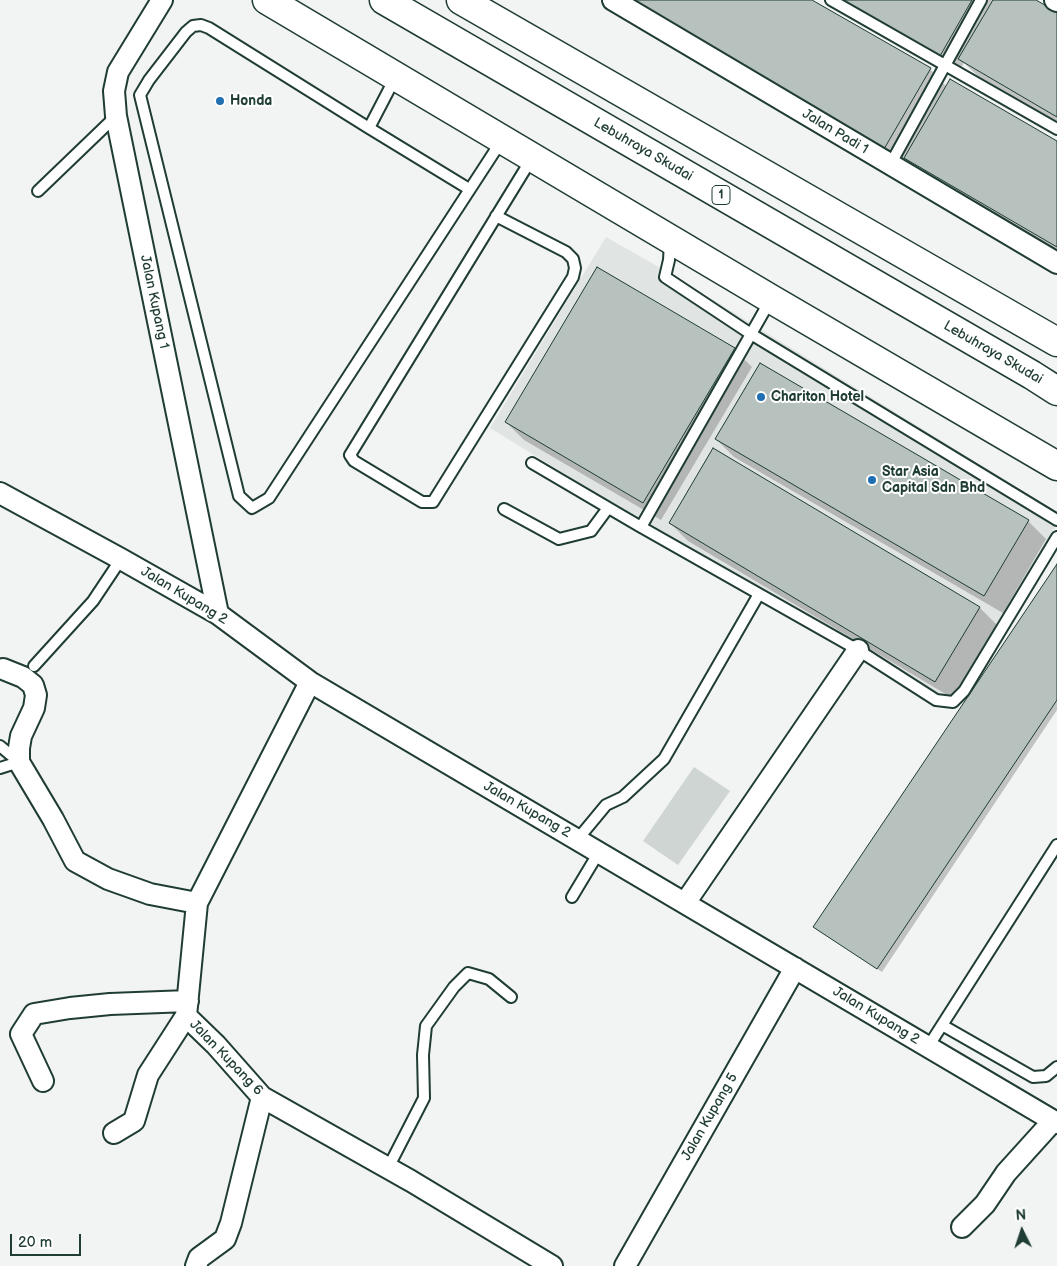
<!DOCTYPE html>
<html>
<head>
<meta charset="utf-8">
<style>
  body { margin:0 }
  #map { position:relative; width:1057px; height:1266px; overflow:hidden; background:#f2f3f3; font-family:"Balsamiq Sans",sans-serif }
  canvas { display:block }
  .north { position:absolute; left:997px; top:1206px; width:50px; height:50px; -webkit-text-stroke:4px #fff; paint-order:stroke; rotate:356deg; font-size:14px; font-weight:700; line-height:20px; text-align:center; color:#1f3d34 }
  .north::after { content:''; display:block; margin:auto; width:18px; height:22px; background:#1f3d34; clip-path:polygon(50% 0,100% 100%,50% 72%,0 100%) }
  .scale { position:absolute; left:10px; top:1234px; width:71px; height:22px; box-sizing:border-box; border:2px solid #1f3d34; border-top:0; padding-left:6px; font-size:15px; line-height:18px; white-space:nowrap; color:#1f3d34; -webkit-text-stroke:4px #fff; paint-order:stroke }
</style>
</head>
<body>
<div id="map">
<canvas width="1057" height="1266"></canvas>
<div class="north">N</div>
<div class="scale">20 m</div>
</div>
<script>
const ctx = document.querySelector('canvas').getContext('2d');
ctx.lineJoin = 'round';
function fill(path, color) { ctx.fillStyle = color; ctx.fill(path, 'evenodd'); }
const poly = rows => new Path2D(rows.map(r => 'M' + r).join(''));
function trace(path, color, width, dash) { ctx.strokeStyle = color; ctx.lineWidth = width; ctx.lineCap = dash ? 'butt' : 'round'; ctx.setLineDash(dash || []); ctx.stroke(path); }
function write(font, color, halo, rows, align = 'center') {
  ctx.font = font + ' "Balsamiq Sans",sans-serif'; ctx.lineWidth = 4; ctx.setLineDash([]); ctx.textBaseline = 'middle'; ctx.strokeStyle = halo; ctx.fillStyle = color; for (const [text, x, y, turn = 0] of rows) {
    ctx.save(); ctx.translate(x, y); ctx.rotate((+turn || 0) * Math.PI / 180); ctx.textAlign = isNaN(turn) ? turn : align; if (halo) ctx.strokeText(text, 0, 0); ctx.fillText(text, 0, 0); ctx.restore();
  }
}
fill(poly([
  [606,237,671,274,1057,512,1057,524,959,686,950,695,939,695,853,641,635,517,490,428]
]), '#e0e4e3');
fill(poly([
  [694,767,730,791,678,865,643,841]
]), '#ced5d3');
fill(poly([
  [809,0,930,69,947,87,1057,142,1057,254,923,176,906,159,902,166,625,6],
  [831,0,1034,0,1057,14,1057,123,978,76,964,63,958,73],
  [734,349,752,367,661,520,524,440,506,422],
  [760,365,1028,521,1046,539,1003,613,734,457,716,439],
  [714,450,980,608,998,626,954,699,688,541,670,523],
  [1057,566,1057,710,882,972,819,931]
]), '#0003');
const building = poly([
  [626,0,812,0,931,68,884,149,626,0],
  [843,0,972,0,940,56,843,0],
  [993,0,1036,0,1057,12,1057,117,958,59,993,0],
  [950,79,1057,141,1057,247,904,158,950,79],
  [597,267,735,348,643,503,505,422,597,267],
  [760,363,1029,520,984,596,715,439,760,363],
  [713,448,980,607,935,682,669,523,713,448],
  [1057,564,1057,700,877,969,813,927,1057,564]
]);
fill(building, '#b7c1bd');
trace(building, '#1f3d34', 1);
const lane = poly([
  [831,0,1057,129],
  [369,128,395,78],
  [890,165,981,0],
  [469,189,369,128,209,28,201,25,193,26,186,32,149,80,140,95,239,496,252,508,269,498,502,140],
  [38,191,116,116],
  [496,216,566,252,573,259,575,268,573,277,433,502,422,502,354,461,350,455,532,158],
  [670,243,669,260,665,277,751,334,1057,520],
  [771,299,641,527,858,650,936,700,953,702,964,691,1057,537],
  [532,463,641,527],
  [504,509,559,539,591,531,608,508],
  [34,666,93,601,121,559],
  [0,746,19,762,0,768],
  [577,840,606,805,623,797,664,759,759,594],
  [572,897,599,852],
  [942,1025,1033,1077,1046,1076,1057,1067],
  [928,1047,1057,845],
  [388,1168,424,1098,423,1055,426,1026,454,987,468,973,489,979,511,997]
]);
const street = poly([
  [162,0,118,72,114,91,116,116,218,614],
  [613,0,1057,263],
  [1055,0,1057,1],
  [0,493,121,559,218,614,310,682,1057,1123],
  [3,669,23,677,33,685,36,695,34,708,21,736,19,748,19,762,53,819,75,861,108,879,150,894,197,903],
  [310,682,197,903,186,1016,216,1045,262,1097,411,1181,552,1266],
  [685,903,858,650],
  [43,1081,21,1034,34,1014,70,1008,110,1004,188,1001],
  [114,1133,134,1121,148,1075,186,1016],
  [962,1227,985,1204,1006,1173,1053,1121],
  [196,1266,199,1258,225,1239,231,1223,262,1097],
  [625,1266,795,968]
]);
const secondary = poly([
  [267,0,771,299,1057,466]
]);
const highway = poly([
  [384,0,1032,375,1057,391],
  [461,0,1057,342]
]);
trace(lane, '#1f3d34', 14);
trace(street, '#1f3d34', 24);
trace(secondary, '#1f3d34', 31);
trace(highway, '#1f3d34', 31);
trace(lane, '#fff', 10);
trace(street, '#fff', 20);
trace(secondary, '#fff', 28);
trace(highway, '#fff', 28);
for (const [x, y, r, color] of [
  [220,101,5,"#1f6fb2"],
  [761,397,5,"#1f6fb2"],
  [872,480,5,"#1f6fb2"]
]) { const dot = new Path2D(); dot.arc(x, y, r, 0, 2 * Math.PI); ctx.fillStyle = color; ctx.fill(dot); trace(dot, '#fff', 2); }
for (const [x, y, w] of [
  [721,195,18]
]) { const box = new Path2D(); box.roundRect(x - w / 2, y - 9.5, w, 19, 4); ctx.fillStyle = '#fff'; ctx.fill(box); trace(box, '#1f3d34', 1); }
write('bold 12px', '#1f3d34', null, [
  ["1",721,195]
]);
write('bold 14px', '#1f3d34', '#fff', [
  ["Honda",230,101],
  ["Chariton Hotel",771,397],
  ["Star Asia",882,472],
  ["Capital Sdn Bhd",882,488]
], 'left');
write('14px', '#1f3d34', '#fff', [
  ["Jalan Padi 1",835,132,31],
  ["Lebuhraya Skudai",643,150,30],
  ["Jalan Kupang 1",154,302,78],
  ["Lebuhraya Skudai",993,353,30],
  ["Jalan Kupang 2",184,596,31],
  ["Jalan Kupang 2",527,810,30],
  ["Jalan Kupang 2",876,1016,31],
  ["Jalan Kupang 6",226,1058,46],
  ["Jalan Kupang 5",710,1117,-60]
]);
</script>
</body>
</html>
